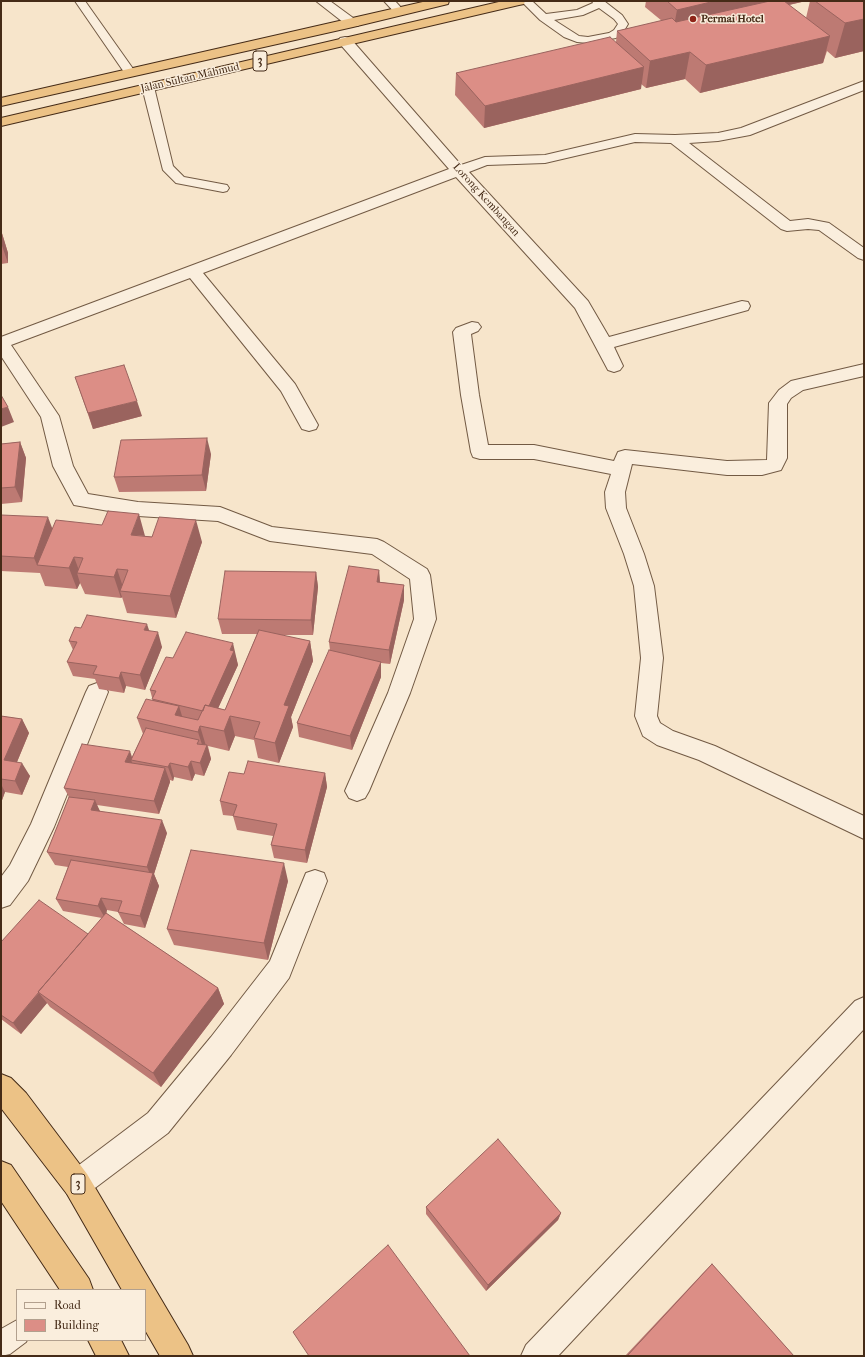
<!DOCTYPE html>
<html>
<head>
<meta charset="utf-8">
<style>
  body { margin:0 }
  #map { position:relative; width:865px; height:1357px; overflow:hidden; background:#f7e5cb; font-family:"IM FELL French Canon",serif }
  canvas { display:block }
  .frame { position:absolute; inset:0; border:2px solid #452b17; pointer-events:none }
  .legend { position:absolute; left:16px; top:1289px; width:130px; height:52px; box-sizing:border-box; background:#faeedd; border:1px solid #b2a08e; margin:0; padding:5px 7px; list-style:none; font-size:12px; color:#452b17 }
  .legend li { display:flex; align-items:center; gap:8px; height:20px }
  .legend b { width:20px; border:1px solid #b2a08e }
</style>
</head>
<body>
<div id="map">
<canvas width="865" height="1357"></canvas>
<div class="frame"></div>
<ul class="legend">
<li><b style="height:5px;background:#faeedd"></b>Road</li>
<li><b style="height:11px;background:#dc8e86"></b>Building</li>
</ul>
</div>
<script>
const ctx = document.querySelector('canvas').getContext('2d');
ctx.lineJoin = 'round';
const poly = rows => new Path2D(rows.map(r => 'M' + r).join(''));
function trace(path, color, width, dash) { ctx.strokeStyle = color; ctx.lineWidth = width; ctx.lineCap = dash ? 'butt' : 'round'; ctx.setLineDash(dash || []); ctx.stroke(path); }
function fill(path, color) { ctx.fillStyle = color; ctx.fill(path, 'evenodd'); }
function write(font, color, halo, rows, align = 'center') {
  ctx.font = font + ' "IM FELL French Canon",serif'; ctx.lineWidth = 3; ctx.setLineDash([]); ctx.textBaseline = 'middle'; ctx.strokeStyle = halo; ctx.fillStyle = color; for (const [text, x, y, turn = 0] of rows) {
    ctx.save(); ctx.translate(x, y); ctx.rotate((+turn || 0) * Math.PI / 180); ctx.textAlign = isNaN(turn) ? turn : align; if (halo) ctx.strokeText(text, 0, 0); ctx.fillText(text, 0, 0); ctx.restore();
  }
}
const lane = poly([
  [75,1,85,1,136,73,134,75,126,75,75,1],
  [384,1,395,1,405,12,404,14,396,14,384,1],
  [521,1,532,1,546,14,577,10,593,3,592,1,604,1,622,15,628,24,622,34,616,38,588,43,577,42,564,37,540,20,521,1],
  [599,8,614,19,618,24,614,30,609,33,588,37,579,36,554,20,583,15,599,8],
  [148,84,152,85,154,87,173,166,184,177,227,185,229,188,227,191,223,192,176,183,163,170,142,87,144,85,148,84],
  [17,1320,17,1340,27,1340,26,1342,10,1354,1,1356,1,1329,17,1320]
]);
const street = poly([
  [316,1,330,1,360,23,358,26,348,26,316,1],
  [345,37,350,38,461,165,485,157,545,155,635,134,675,135,718,133,741,128,864,81,864,90,750,135,718,141,689,143,790,221,808,219,829,223,864,248,864,260,858,258,819,230,808,229,787,231,781,229,671,143,635,142,545,163,487,165,469,172,588,301,609,337,742,301,748,302,750,306,748,310,614,347,623,366,620,370,614,372,608,370,575,308,456,177,203,273,295,384,318,425,316,429,309,431,302,429,281,391,190,278,11,345,59,416,73,466,88,494,138,502,220,507,272,527,377,539,384,542,427,569,430,575,436,619,410,693,369,791,365,798,357,801,349,798,345,791,388,693,414,619,410,579,372,554,270,541,218,521,138,516,74,505,53,466,41,417,1,356,1,337,449,169,340,44,338,41,340,38,345,37],
  [472,322,478,323,481,327,478,331,471,334,479,395,488,445,534,445,614,461,618,452,625,450,727,461,767,460,769,403,779,390,791,381,864,364,864,376,803,390,791,398,787,404,787,458,781,470,762,475,727,475,632,464,625,492,626,508,644,554,654,586,663,658,657,716,660,723,673,731,715,746,864,816,864,839,699,760,657,745,643,736,635,716,641,658,634,586,624,554,606,508,605,492,611,474,534,459,480,459,473,457,471,452,461,395,453,332,456,328,472,322],
  [97,683,105,686,108,692,54,827,28,881,10,905,1,908,1,877,10,865,31,824,86,692,89,686,97,683],
  [315,870,324,873,327,881,289,978,231,1055,168,1133,87,1194,77,1198,67,1194,63,1184,67,1174,148,1113,211,1037,270,961,306,873,315,870],
  [864,997,864,1029,558,1356,521,1356,526,1345,855,1001,864,997]
]);
const highway = poly([
  [427,1,449,1,448,4,353,27,1,106,1,98,427,1],
  [503,1,525,1,524,4,519,5,1,126,1,118,503,1],
  [1,1074,11,1078,26,1093,87,1174,188,1345,193,1356,160,1356,145,1330,145,1290,122,1290,67,1194,1,1108,1,1074],
  [1,1161,11,1165,89,1279,93,1290,60,1290,1,1201,1,1161],
  [88,1340,121,1340,129,1356,96,1356,88,1340]
]);
trace(lane, '#725a44', 2);
trace(street, '#725a44', 2);
trace(highway, '#452b17', 2);
fill(lane, '#faeedd');
fill(street, '#faeedd');
fill(highway, '#ecc286');
fill(poly([
  [646,1,806,1,789,5,806,18,810,1,864,1,864,51,835,58,827,51,823,63,700,93,685,79,646,88,641,84,641,89,484,128,455,95,456,73,616,42,617,31,662,21,645,7],
  [1,230,8,253,8,263,1,264],
  [75,377,142,416,93,429],
  [20,442,26,458,22,502,1,504,1,444],
  [211,454,206,491,119,492,114,477],
  [1,515,53,528,145,536,202,542,176,618,127,613,122,597,121,598,85,594,80,583,77,589,45,586,40,573,1,571],
  [379,570,380,582,404,585,404,600,390,664,381,663,381,677,352,750,299,737,297,723,330,650,329,642],
  [316,572,318,587,313,635,280,635,310,641,313,661,291,717,293,727,279,763,258,758,254,740,235,736,229,751,208,746,211,759,204,776,195,774,192,781,174,777,173,781,170,780,170,782,159,814,97,805,100,811,167,833,154,874,159,886,145,928,124,924,118,912,107,910,106,913,218,988,224,1004,161,1087,50,1007,47,1003,21,1034,1,1019,1,942,88,934,102,918,63,911,56,899,68,867,55,865,47,852,69,797,64,788,132,757,143,734,137,718,153,701,150,690,173,658,237,658,236,658,238,665,218,708,225,710,257,634,222,634,218,619],
  [81,628,149,631,162,647,145,690,126,686,124,693,99,689,95,679,73,676,67,662,73,650,69,641],
  [1,716,22,719,29,733,17,762,30,776,22,795,5,792,1,803],
  [325,773,327,787,307,863,274,858,271,845,273,836,237,830,233,816,223,815,220,801,244,774],
  [288,881,268,960,174,945,167,929],
  [426,1207,561,1213,558,1220,486,1291,426,1214],
  [712,1264,794,1356,625,1356,703,1273]
]), '#bd7a73');
fill(poly([
  [715,1,806,1,673,31,677,10],
  [864,19,864,51,835,58,845,23],
  [830,36,823,63,700,93,706,65],
  [690,52,685,79,646,88,650,61],
  [644,67,641,89,484,128,485,106],
  [1,230,8,253,8,263,1,243],
  [137,401,142,416,93,429,88,413],
  [8,407,14,422,1,427,1,409],
  [207,438,211,454,206,491,202,475],
  [20,442,26,458,22,502,15,487],
  [139,514,145,536,131,535],
  [48,517,54,533,37,565,34,558],
  [196,520,202,542,176,618,170,596],
  [74,557,80,573,77,573,80,583,77,589,69,568],
  [117,569,124,590,120,591,122,597,121,598,114,577],
  [379,570,380,585,377,582],
  [316,572,318,587,313,635,311,620],
  [404,585,404,600,390,664,389,650],
  [147,624,152,639,144,630],
  [158,632,162,647,145,690,140,675],
  [310,641,313,661,291,717,293,727,279,763,275,743,284,705],
  [233,643,238,665,210,726,206,712,230,650],
  [381,662,381,677,352,750,350,736],
  [121,672,126,686,124,693,119,678],
  [179,706,185,726,175,715],
  [230,716,235,736,229,751,224,731],
  [22,719,29,733,12,774,4,760],
  [200,726,206,746,204,751,198,732],
  [207,745,211,759,204,776,200,763],
  [130,751,133,760,131,760,134,767,125,762],
  [191,761,195,774,192,781,188,767],
  [22,763,30,776,22,795,15,781],
  [170,763,174,777,173,781,168,767],
  [165,768,170,782,159,814,154,801],
  [325,773,327,787,307,863,305,850],
  [1,784,5,792,1,803],
  [95,800,101,814,91,810],
  [162,820,167,833,154,874,159,886,145,928,140,916,152,879,147,867],
  [284,863,288,881,268,960,264,943],
  [101,898,107,910,105,918,98,906],
  [218,988,224,1004,161,1087,153,1073],
  [39,993,47,1003,21,1034,13,1023],
  [561,1213,558,1220,486,1291,488,1285]
]), '#9a635e');
const building = poly([
  [667,1,715,1,677,10,667,1],
  [770,1,784,1,830,36,706,65,690,52,650,61,617,31,672,18,676,22,770,1],
  [815,1,864,1,864,19,845,23,815,1],
  [610,37,644,67,485,106,456,73,610,37],
  [124,365,137,401,88,413,75,377,124,365],
  [1,395,8,407,1,409,1,395],
  [207,438,202,475,114,477,121,440,207,438],
  [20,442,15,487,1,488,1,444,20,442],
  [108,511,139,514,131,535,152,537,159,517,196,520,170,596,120,591,128,570,117,569,114,577,77,573,83,558,74,557,69,568,37,565,56,520,102,525,108,511],
  [1,515,48,517,34,558,1,556,1,515],
  [349,566,379,570,377,582,404,585,389,650,329,642,349,566],
  [225,571,316,572,311,620,218,619,225,571],
  [87,615,147,624,144,630,158,632,140,675,121,672,119,678,93,674,97,666,67,662,77,642,69,641,75,627,81,628,87,615],
  [259,630,310,641,284,705,289,706,275,743,254,738,260,722,230,716,224,731,200,726,198,732,137,718,146,699,179,706,175,715,198,720,205,705,225,710,259,630],
  [186,632,233,643,230,650,234,651,209,706,205,705,203,711,152,699,156,691,150,690,166,657,173,658,186,632],
  [329,650,381,662,350,736,297,723,329,650],
  [1,716,22,719,4,760,22,763,15,781,1,779,1,716],
  [146,728,199,740,197,744,207,745,200,763,191,761,188,767,170,763,168,767,131,760,146,728],
  [82,744,130,751,125,762,165,768,154,801,64,788,82,744],
  [248,761,325,773,305,850,271,845,277,824,233,816,237,805,220,801,229,772,244,774,248,761],
  [69,797,95,800,91,810,162,820,147,867,47,852,69,797],
  [191,850,284,863,264,943,167,929,191,850],
  [71,860,153,873,140,916,118,912,122,901,101,898,98,906,56,899,71,860],
  [39,900,88,934,38,992,39,992,13,1023,1,1015,1,942,39,900],
  [106,913,218,988,153,1073,38,992,106,913],
  [498,1139,561,1213,488,1285,426,1207,498,1139],
  [388,1245,470,1356,309,1356,293,1332,388,1245],
  [712,1264,794,1356,627,1356,712,1264]
]);
fill(building, '#dc8e86');
trace(building, '#9a635e', 1);
for (const [x, y, r, color] of [
  [693,19,4,"#8f2418"]
]) { const dot = new Path2D(); dot.arc(x, y, r, 0, 2 * Math.PI); ctx.fillStyle = color; ctx.fill(dot); trace(dot, '#faeedd', 1.5); }
write('bold 11px', '#452b17', '#faeedd', [
  ["Permai Hotel",701,19]
], 'left');
write('11px', '#452b17', '#faeedd', [
  ["Jalan Sultan Mahmud",190,78,-13],
  ["Lorong Kembangan",486,200,48]
]);
for (const [x, y, w] of [
  [260,61,14],
  [78,1184,14]
]) { const box = new Path2D(); box.roundRect(x - w / 2, y - 10, w, 20, 3); ctx.fillStyle = '#faeedd'; ctx.fill(box); trace(box, '#452b17', 1); }
write('bold 12px', '#452b17', null, [
  ["3",260,61],
  ["3",78,1184]
]);
</script>
</body>
</html>
